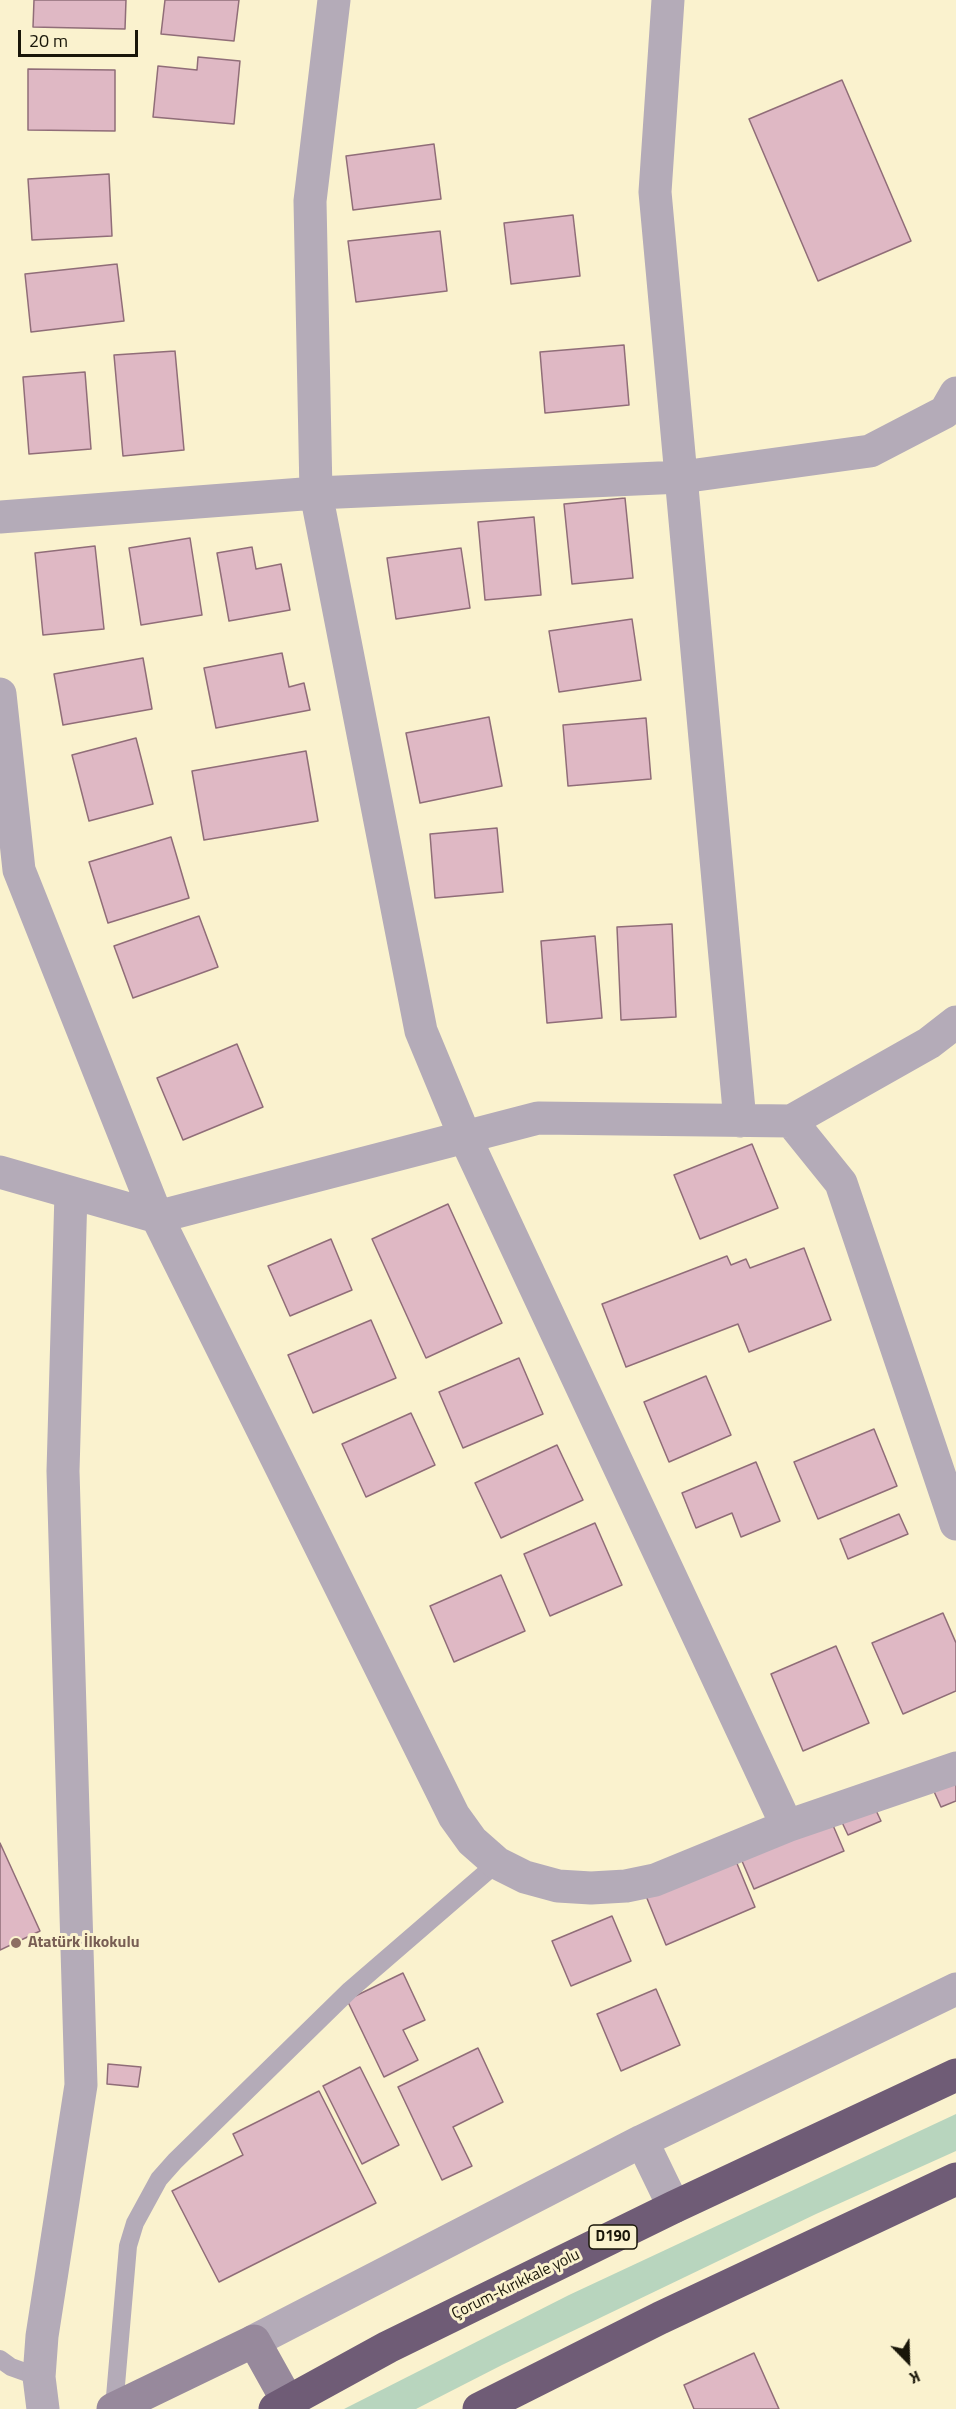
<!DOCTYPE html>
<html>
<head>
<meta charset="utf-8">
<style>
  body { margin:0 }
  #map { position:relative; width:956px; height:2409px; overflow:hidden; background:#faf2ce; font-family:"Titillium Web",sans-serif }
  canvas { display:block }
  .north { position:absolute; left:878px; top:2331px; width:60px; height:60px; -webkit-text-stroke:4px #faf2ce; paint-order:stroke; rotate:157deg; font-size:16px; font-weight:700; line-height:24px; text-align:center; color:#191609 }
  .north::after { content:''; display:block; margin:auto; width:21px; height:27px; background:#191609; clip-path:polygon(50% 0,100% 100%,50% 72%,0 100%) }
  .scale { position:absolute; left:18px; top:30px; width:120px; height:27px; box-sizing:border-box; border:3px solid #191609; border-top:0; padding-left:8px; font-size:18px; line-height:21px; white-space:nowrap; color:#191609; -webkit-text-stroke:4px #faf2ce; paint-order:stroke }
</style>
</head>
<body>
<div id="map">
<canvas width="956" height="2409"></canvas>
<div class="north">K</div>
<div class="scale">20 m</div>
</div>
<script>
const ctx = document.querySelector('canvas').getContext('2d');
ctx.lineJoin = 'round';
function fill(path, color) { ctx.fillStyle = color; ctx.fill(path, 'evenodd'); }
const poly = rows => new Path2D(rows.map(r => 'M' + r).join(''));
function trace(path, color, width, dash) { ctx.strokeStyle = color; ctx.lineWidth = width; ctx.lineCap = dash ? 'butt' : 'round'; ctx.setLineDash(dash || []); ctx.stroke(path); }
function write(font, color, halo, rows, align = 'center') {
  ctx.font = font + ' "Titillium Web",sans-serif'; ctx.lineWidth = 6; ctx.setLineDash([]); ctx.textBaseline = 'middle'; ctx.strokeStyle = halo; ctx.fillStyle = color; for (const [text, x, y, turn = 0] of rows) {
    ctx.save(); ctx.translate(x, y); ctx.rotate((+turn || 0) * Math.PI / 180); ctx.textAlign = isNaN(turn) ? turn : align; if (halo) ctx.strokeText(text, 0, 0); ctx.fillText(text, 0, 0); ctx.restore();
  }
}
fill(poly([
  [956,2114,956,2151,816,2214,502,2365,416,2409,344,2409,569,2295]
]), '#b8d5be');
const building = poly([
  [34,0,126,0,125,29,33,27,34,0],
  [165,0,239,0,234,41,161,34,165,0],
  [198,57,240,61,234,124,153,117,158,66,197,70,198,57],
  [28,69,115,70,115,131,28,130,28,69],
  [842,80,911,241,818,281,749,119,842,80],
  [434,144,441,199,353,210,346,156,434,144],
  [109,174,112,236,32,240,28,179,109,174],
  [573,215,580,276,511,284,504,223,573,215],
  [440,231,447,291,356,302,348,241,440,231],
  [117,264,124,321,31,332,25,274,117,264],
  [624,345,629,405,545,413,540,352,624,345],
  [175,351,184,450,123,456,114,355,175,351],
  [85,372,91,449,29,454,23,377,85,372],
  [625,498,633,578,572,584,564,504,625,498],
  [534,517,541,595,485,600,478,522,534,517],
  [190,538,202,615,141,625,129,548,190,538],
  [95,546,104,629,43,635,35,553,95,546],
  [252,547,256,569,281,564,290,610,229,621,217,553,252,547],
  [461,548,470,608,396,619,387,558,461,548],
  [632,619,641,680,559,692,549,631,632,619],
  [282,653,289,687,304,683,310,710,216,728,204,668,282,653],
  [143,658,152,709,63,725,54,674,143,658],
  [489,717,502,786,420,803,406,733,489,717],
  [646,718,651,779,568,786,563,725,646,718],
  [136,738,153,804,89,821,72,755,136,738],
  [306,751,318,821,204,840,192,771,306,751],
  [497,828,503,892,435,898,430,834,497,828],
  [171,837,189,898,108,923,89,862,171,837],
  [199,916,218,967,133,998,114,946,199,916],
  [672,924,676,1017,621,1020,617,927,672,924],
  [595,936,602,1018,547,1023,541,941,595,936],
  [237,1044,263,1107,183,1140,157,1078,237,1044],
  [752,1144,778,1208,700,1239,674,1175,752,1144],
  [448,1204,502,1323,426,1358,372,1239,448,1204],
  [331,1239,352,1290,290,1316,268,1266,331,1239],
  [804,1248,831,1320,749,1352,738,1324,626,1367,602,1304,727,1256,731,1265,746,1259,750,1268,804,1248],
  [371,1320,396,1378,313,1413,288,1355,371,1320],
  [519,1358,543,1414,463,1448,439,1392,519,1358],
  [706,1376,731,1435,669,1462,644,1402,706,1376],
  [411,1413,435,1465,366,1497,342,1444,411,1413],
  [874,1429,897,1486,818,1519,794,1462,874,1429],
  [557,1445,583,1500,501,1538,475,1483,557,1445],
  [756,1462,780,1521,741,1537,732,1513,696,1528,682,1493,756,1462],
  [899,1514,908,1534,848,1559,840,1539,899,1514],
  [595,1523,622,1585,550,1616,524,1554,595,1523],
  [501,1575,525,1631,454,1662,430,1606,501,1575],
  [943,1613,956,1643,956,1691,903,1714,872,1643,943,1613],
  [836,1646,869,1723,803,1751,771,1674,836,1646],
  [956,1776,956,1801,941,1807,932,1787,956,1776],
  [873,1804,881,1821,848,1835,840,1818,873,1804],
  [829,1816,844,1851,754,1889,739,1854,829,1816],
  [0,1843,40,1931,0,1950,0,1843],
  [733,1854,755,1907,666,1945,644,1891,733,1854],
  [612,1916,631,1961,571,1986,552,1941,612,1916],
  [403,1973,425,2020,403,2030,418,2060,384,2077,347,2000,403,1973],
  [656,1989,680,2045,621,2071,597,2014,656,1989],
  [478,2048,503,2102,453,2127,472,2166,442,2180,398,2087,478,2048],
  [108,2064,141,2067,138,2087,107,2084,108,2064],
  [360,2067,399,2145,362,2164,323,2086,360,2067],
  [319,2091,376,2203,219,2282,172,2191,243,2155,233,2134,319,2091],
  [754,2353,779,2409,694,2409,684,2385,754,2353]
]);
fill(building, '#dfb8c4');
trace(building, '#906d78', 1.5);
trace(poly([
  [0,2359,11,2367,39,2377],
  [114,2408,128,2246,135,2223,159,2179,175,2161,350,1990,497,1863]
]), '#b4abb8', 18);
trace(poly([
  [334,0,310,201,316,493,421,1031,465,1137,787,1826],
  [668,0,655,192,740,1121],
  [0,517,316,493,682,477,870,451,945,412,956,393],
  [0,694,19,870,157,1217,454,1816,472,1841,497,1863,525,1877,558,1886,591,1888,626,1886,655,1880,787,1826,956,1768],
  [791,1121,929,1043,956,1022],
  [0,1172,157,1217,538,1118,791,1121,841,1183,956,1524],
  [642,2141,674,2207],
  [254,2341,642,2141,956,1989],
  [43,2409,39,2377,42,2336,81,2085,63,1471,71,1193]
]), '#b4abb8', 33);
trace(poly([
  [113,2409,254,2341,288,2402]
]), '#97899c', 33);
trace(poly([
  [275,2409,388,2347,674,2207,956,2075],
  [479,2409,660,2318,956,2179]
]), '#6f5c76', 33);
for (const [x, y, r, color] of [
  [16,1943,6,"#8d6e63"]
]) { const dot = new Path2D(); dot.arc(x, y, r, 0, 2 * Math.PI); ctx.fillStyle = color; ctx.fill(dot); trace(dot, '#faf2ce', 2); }
for (const [x, y, w] of [
  [613,2237,48]
]) { const box = new Path2D(); box.roundRect(x - w / 2, y - 12, w, 24, 4.5); ctx.fillStyle = '#faf2ce'; ctx.fill(box); trace(box, '#191609', 1.5); }
write('bold 15px', '#191609', null, [
  ["D190",613,2237]
]);
write('bold 16px', '#785e54', '#faf2ce', [
  ["Atatürk İlkokulu",28,1943]
], 'left');
write('16px', '#191609', '#faf2ce', [
  ["Çorum-Kırıkkale yolu",516,2285,-26]
]);
</script>
</body>
</html>
